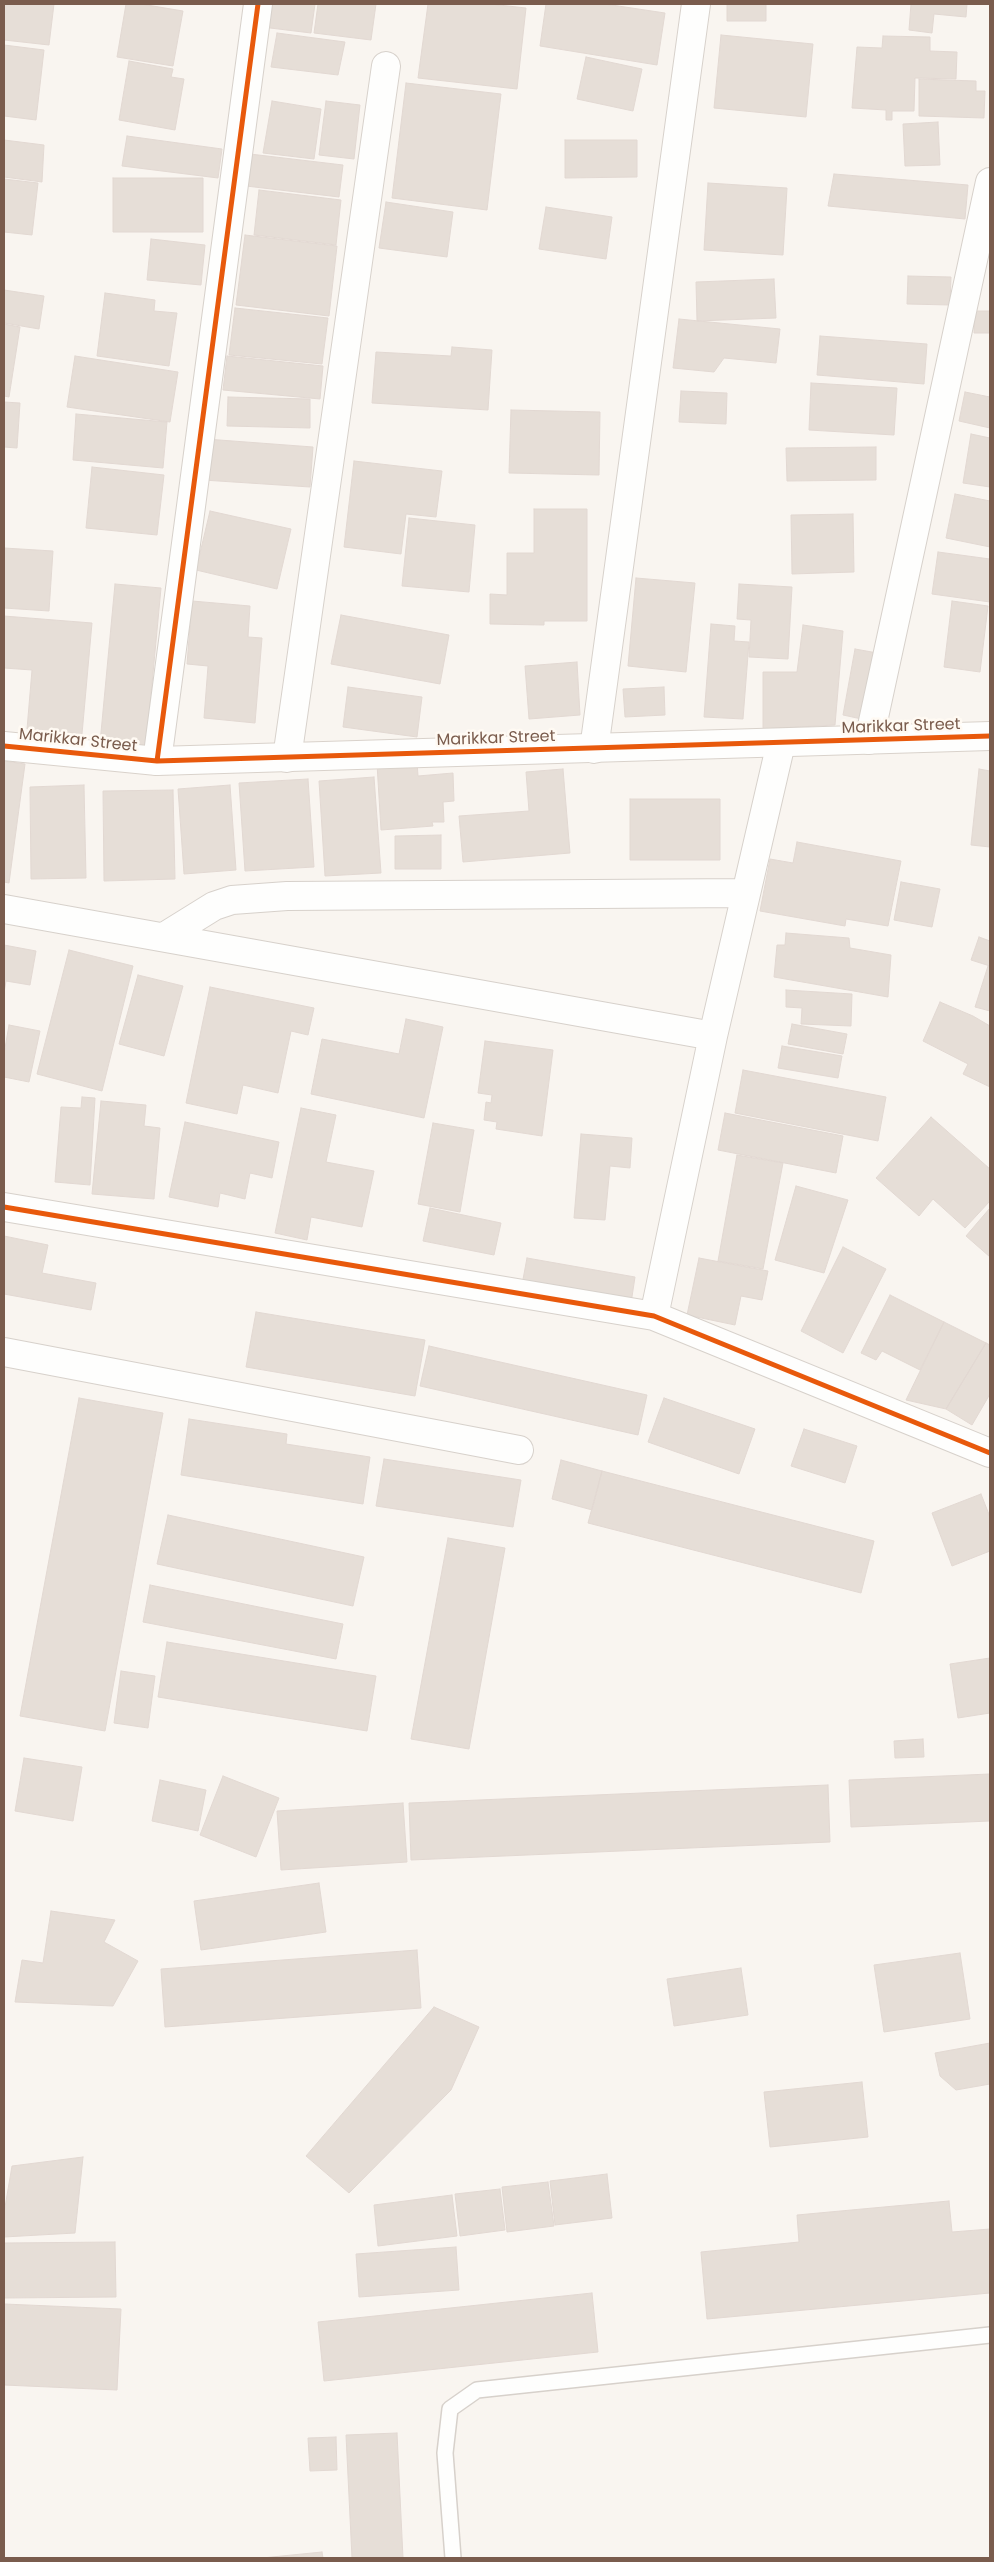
<!DOCTYPE html>
<html>
<head>
<meta charset="utf-8">
<style>
  body { margin:0 }
  #map { position:relative; width:994px; height:2562px; overflow:hidden; background:#f9f5f0; font-family:Poppins,sans-serif }
  canvas { display:block }
  .frame { position:absolute; inset:0; border:5px solid #7a5c4d; pointer-events:none }
</style>
</head>
<body>
<div id="map">
<canvas width="994" height="2562"></canvas>
<div class="frame"></div>
</div>
<script>
const ctx = document.querySelector('canvas').getContext('2d');
ctx.lineJoin = 'round';
function fill(path, color) { ctx.fillStyle = color; ctx.fill(path, 'evenodd'); }
const poly = rows => new Path2D(rows.map(r => 'M' + r).join(''));
function trace(path, color, width, dash) { ctx.strokeStyle = color; ctx.lineWidth = width; ctx.lineCap = dash ? 'butt' : 'round'; ctx.setLineDash(dash || []); ctx.stroke(path); }
function write(font, color, halo, rows, align = 'center') {
  ctx.font = font + ' Poppins,sans-serif'; ctx.lineWidth = 5; ctx.setLineDash([]); ctx.textBaseline = 'middle'; ctx.strokeStyle = halo; ctx.fillStyle = color; for (const [text, x, y, turn = 0] of rows) {
    ctx.save(); ctx.translate(x, y); ctx.rotate((+turn || 0) * Math.PI / 180); ctx.textAlign = isNaN(turn) ? turn : align; if (halo) ctx.strokeText(text, 0, 0); ctx.fillText(text, 0, 0); ctx.restore();
  }
}
const building = poly([
  [4,4,54,4,49,45,4,40,4,4],
  [126,4,141,4,183,11,173,66,117,57,126,4],
  [265,4,315,4,311,33,262,27,265,4],
  [318,4,376,4,371,40,314,33,318,4],
  [428,4,490,4,526,8,517,89,418,78,428,4],
  [546,4,605,4,665,13,657,65,540,46,546,4],
  [727,4,766,4,766,21,727,21,727,4],
  [911,4,967,4,966,17,934,14,932,33,909,30,911,4],
  [277,33,345,42,338,75,271,67,277,33],
  [721,35,813,44,806,117,714,108,721,35],
  [883,36,930,37,930,51,957,52,956,79,915,78,914,111,892,111,892,120,886,120,886,110,852,108,857,47,882,48,883,36],
  [4,45,44,50,36,120,4,116,4,45],
  [586,57,642,69,633,111,577,99,586,57],
  [129,61,173,69,171,77,184,79,175,130,119,120,129,61],
  [919,79,976,81,976,91,985,91,984,118,919,116,919,79],
  [406,83,501,94,487,210,392,198,406,83],
  [272,101,321,109,314,159,263,153,272,101],
  [326,101,360,105,354,159,319,155,326,101],
  [938,122,940,165,905,166,903,124,938,122],
  [127,136,222,149,218,178,122,166,127,136],
  [4,140,44,145,42,182,4,177,4,140],
  [565,140,637,140,637,177,565,178,565,140],
  [250,154,343,165,339,197,246,186,250,154],
  [834,174,968,185,965,219,828,206,834,174],
  [113,178,203,178,203,232,113,232,113,178],
  [4,179,38,183,32,235,4,232,4,179],
  [708,183,787,188,783,255,704,250,708,183],
  [259,190,341,200,336,245,254,235,259,190],
  [386,202,453,212,447,257,379,248,386,202],
  [546,207,612,217,606,259,539,249,546,207],
  [245,235,337,246,329,316,236,305,245,235],
  [151,239,205,245,201,285,147,280,151,239],
  [908,276,951,277,950,305,907,304,908,276],
  [774,279,776,318,697,321,696,282,774,279],
  [4,290,44,296,39,329,4,323,4,290],
  [105,293,155,300,154,311,177,313,169,366,97,356,105,293],
  [235,308,328,318,322,364,229,355,235,308],
  [974,311,990,311,990,333,974,333,974,311],
  [679,319,780,329,776,363,724,358,714,372,673,368,679,319],
  [4,324,20,327,9,397,4,396,4,324],
  [820,336,927,344,924,384,817,375,820,336],
  [452,347,492,350,488,410,372,403,376,352,451,356,452,347],
  [75,356,178,372,170,422,67,407,75,356],
  [227,356,323,366,320,399,223,390,227,356],
  [811,383,897,388,894,435,809,430,811,383],
  [681,391,727,393,726,424,679,422,681,391],
  [965,392,990,397,990,428,959,421,965,392],
  [228,397,310,399,310,428,227,426,228,397],
  [4,402,20,403,17,448,4,447,4,402],
  [511,410,600,412,599,475,509,473,511,410],
  [76,414,167,422,163,468,73,460,76,414],
  [971,434,990,438,990,487,963,483,971,434],
  [206,439,313,447,310,487,203,480,206,439],
  [876,447,876,480,787,481,786,448,876,447],
  [354,461,442,471,436,517,406,514,401,554,344,547,354,461],
  [92,467,164,475,157,535,86,528,92,467],
  [955,494,990,501,990,547,946,538,955,494],
  [534,509,587,509,587,621,544,621,544,625,490,624,490,594,507,595,507,553,534,553,534,509],
  [210,511,291,529,277,589,196,570,210,511],
  [853,514,854,572,792,574,791,515,853,514],
  [409,518,475,525,469,592,402,586,409,518],
  [4,548,53,551,49,611,4,608,4,548],
  [938,552,990,559,990,602,932,594,938,552],
  [636,578,695,583,686,672,628,666,636,578],
  [115,584,161,588,146,748,100,743,115,584],
  [739,584,792,587,788,659,749,657,751,620,737,619,739,584],
  [192,601,250,606,248,637,262,638,255,723,204,718,208,666,187,664,192,601],
  [952,601,988,606,980,672,944,667,952,601],
  [341,615,449,635,440,684,331,664,341,615],
  [4,616,92,623,82,734,27,729,32,670,4,668,4,616],
  [711,624,735,626,734,641,749,642,743,719,704,717,711,624],
  [803,625,843,631,835,725,763,729,763,672,797,672,803,625],
  [855,649,883,654,871,721,843,715,855,649],
  [577,662,580,715,529,719,525,666,577,662],
  [348,687,422,697,417,737,343,727,348,687],
  [664,687,665,715,625,717,623,689,664,687],
  [4,761,25,764,9,883,4,882,4,761],
  [417,761,418,776,453,773,454,801,443,802,444,822,432,822,433,826,381,830,377,764,417,761],
  [563,769,570,853,463,862,459,816,529,811,526,772,563,769],
  [979,769,990,771,990,847,971,845,979,769],
  [374,777,381,873,325,876,319,781,374,777],
  [308,779,314,867,245,871,239,783,308,779],
  [84,785,86,878,31,879,30,787,84,785],
  [230,785,236,870,184,874,178,789,230,785],
  [173,790,175,879,104,881,103,791,173,790],
  [630,799,720,799,720,860,630,860,630,799],
  [441,835,441,869,395,869,395,836,441,835],
  [797,842,901,861,888,926,846,919,845,926,760,911,770,859,793,863,797,842],
  [901,882,940,889,932,927,894,920,901,882],
  [786,933,849,938,850,948,891,955,888,997,774,977,777,945,785,945,786,933],
  [979,937,990,941,990,966,971,960,979,937],
  [4,945,36,951,30,985,6,981,4,993,4,945],
  [69,950,133,966,102,1091,37,1074,69,950],
  [988,966,990,967,990,1011,975,1007,988,966],
  [138,975,183,986,164,1056,119,1044,138,975],
  [210,987,314,1008,308,1035,291,1031,278,1093,243,1085,237,1114,186,1103,210,987],
  [786,990,852,994,851,1026,801,1024,802,1008,786,1007,786,990],
  [940,1002,973,1016,990,1026,990,1087,963,1074,968,1064,923,1041,940,1002],
  [406,1019,443,1027,424,1118,311,1094,322,1039,399,1054,406,1019],
  [792,1024,847,1034,843,1054,788,1044,792,1024],
  [9,1025,40,1031,29,1082,4,1077,4,1054,9,1025],
  [485,1041,553,1050,542,1136,496,1129,497,1122,484,1120,486,1102,491,1103,492,1095,478,1093,485,1041],
  [782,1046,842,1056,838,1078,778,1068,782,1046],
  [743,1070,886,1097,878,1141,735,1113,743,1070],
  [82,1097,95,1098,90,1185,55,1182,61,1107,81,1108,82,1097],
  [101,1101,146,1105,144,1126,160,1128,154,1199,92,1194,101,1101],
  [301,1108,336,1115,326,1162,374,1171,362,1227,311,1217,307,1240,275,1233,301,1108],
  [725,1113,843,1136,836,1173,718,1150,725,1113],
  [931,1117,990,1169,990,1201,965,1228,933,1199,919,1216,876,1178,931,1117],
  [185,1122,279,1142,272,1178,250,1173,245,1199,220,1193,218,1207,169,1197,185,1122],
  [433,1123,474,1130,460,1212,418,1204,433,1123],
  [581,1134,632,1138,630,1168,610,1166,605,1220,574,1218,581,1134],
  [737,1155,783,1163,763,1269,718,1261,737,1155],
  [796,1186,848,1200,824,1273,775,1260,796,1186],
  [430,1208,501,1223,494,1255,423,1241,430,1208],
  [990,1208,990,1257,966,1236,990,1208],
  [4,1236,48,1245,42,1273,96,1283,91,1310,4,1294,4,1236],
  [843,1247,886,1269,843,1353,801,1331,843,1247],
  [527,1258,635,1277,630,1310,521,1290,527,1258],
  [699,1258,768,1271,762,1300,741,1296,735,1325,687,1315,699,1258],
  [890,1295,944,1322,920,1370,882,1351,876,1360,861,1353,890,1295],
  [256,1312,425,1340,415,1396,246,1367,256,1312],
  [944,1322,986,1343,946,1409,906,1400,944,1322],
  [986,1343,990,1345,990,1394,972,1425,946,1409,986,1343],
  [429,1346,647,1395,638,1435,420,1386,429,1346],
  [79,1398,163,1413,105,1731,20,1716,79,1398],
  [664,1398,755,1429,739,1474,648,1442,664,1398],
  [189,1419,287,1434,286,1444,370,1457,363,1504,181,1475,189,1419],
  [804,1429,857,1446,845,1483,791,1466,804,1429],
  [384,1459,521,1480,513,1527,376,1506,384,1459],
  [561,1460,602,1471,592,1510,552,1499,561,1460],
  [602,1471,874,1541,861,1593,588,1523,602,1471],
  [981,1494,990,1517,990,1551,952,1566,932,1513,981,1494],
  [168,1515,364,1557,353,1606,157,1564,168,1515],
  [448,1538,505,1548,469,1749,411,1739,448,1538],
  [150,1585,343,1624,336,1659,143,1622,150,1585],
  [167,1642,376,1676,367,1731,158,1697,167,1642],
  [990,1658,990,1713,958,1718,950,1664,990,1658],
  [121,1671,155,1676,148,1728,114,1723,121,1671],
  [923,1739,924,1757,895,1758,894,1741,923,1739],
  [24,1758,82,1767,73,1821,15,1811,24,1758],
  [990,1774,990,1821,851,1827,849,1780,990,1774],
  [223,1776,279,1798,256,1857,200,1835,223,1776],
  [160,1780,206,1790,198,1831,152,1821,160,1780],
  [828,1785,830,1842,411,1860,409,1803,828,1785],
  [403,1803,407,1862,281,1870,277,1811,403,1803],
  [319,1883,326,1932,201,1950,194,1901,319,1883],
  [51,1911,115,1920,104,1942,138,1961,113,2006,15,2002,22,1960,43,1963,51,1911],
  [417,1950,421,2008,165,2027,161,1969,417,1950],
  [960,1953,970,2019,884,2032,874,1965,960,1953],
  [741,1968,748,2015,674,2026,667,1979,741,1968],
  [434,2007,479,2027,451,2090,349,2193,306,2156,434,2007],
  [990,2043,990,2084,956,2090,940,2076,935,2053,990,2043],
  [862,2082,868,2137,770,2147,764,2092,862,2082],
  [83,2157,75,2233,4,2237,4,2213,12,2166,83,2157],
  [607,2174,612,2218,555,2225,550,2181,607,2174],
  [548,2182,554,2226,507,2232,502,2187,548,2182],
  [500,2189,505,2230,460,2236,455,2194,500,2189],
  [452,2195,457,2236,378,2246,374,2205,452,2195],
  [949,2201,952,2232,990,2229,990,2293,707,2319,701,2252,799,2242,797,2215,949,2201],
  [115,2242,116,2297,4,2298,4,2243,115,2242],
  [456,2247,459,2290,359,2297,356,2254,456,2247],
  [592,2293,598,2352,324,2381,318,2322,592,2293],
  [4,2304,121,2309,117,2390,4,2385,4,2304],
  [397,2433,403,2558,352,2558,346,2435,397,2433],
  [336,2437,337,2470,310,2471,308,2438,336,2437],
  [322,2552,323,2558,262,2558,322,2552]
]);
fill(building, '#e6ded7');
trace(building, '#e2d8d2', 1);
const lane = poly([
  [453,2558,445,2453,450,2409,477,2390,990,2335]
]);
const street = poly([
  [869,740,990,182],
  [594,749,696,4],
  [287,758,386,66],
  [157,761,258,4],
  [4,909,713,1036],
  [164,937,214,906,232,900,287,896,746,893],
  [4,1207,654,1316,990,1453],
  [654,1316,713,1036,781,743],
  [4,1352,519,1450]
]);
const secondary = poly([
  [4,746,157,761,990,736]
]);
trace(lane, '#d7d1cb', 18);
trace(street, '#d7d1cb', 30);
trace(secondary, '#d9d2cb', 30);
trace(lane, '#fefefd', 15);
trace(street, '#fefefd', 28);
trace(secondary, '#fefefd', 28);
trace(poly([
  [4,746,157,761,990,736],
  [157,761,258,4],
  [4,1207,654,1316,990,1453]
]), '#e8590c', 5);
write('16px', '#7a5c4d', '#fffaf3', [
  ["Marikkar Street",901,727,-2],
  ["Marikkar Street",496,739,-2],
  ["Marikkar Street",78,741,6]
]);
</script>
</body>
</html>
